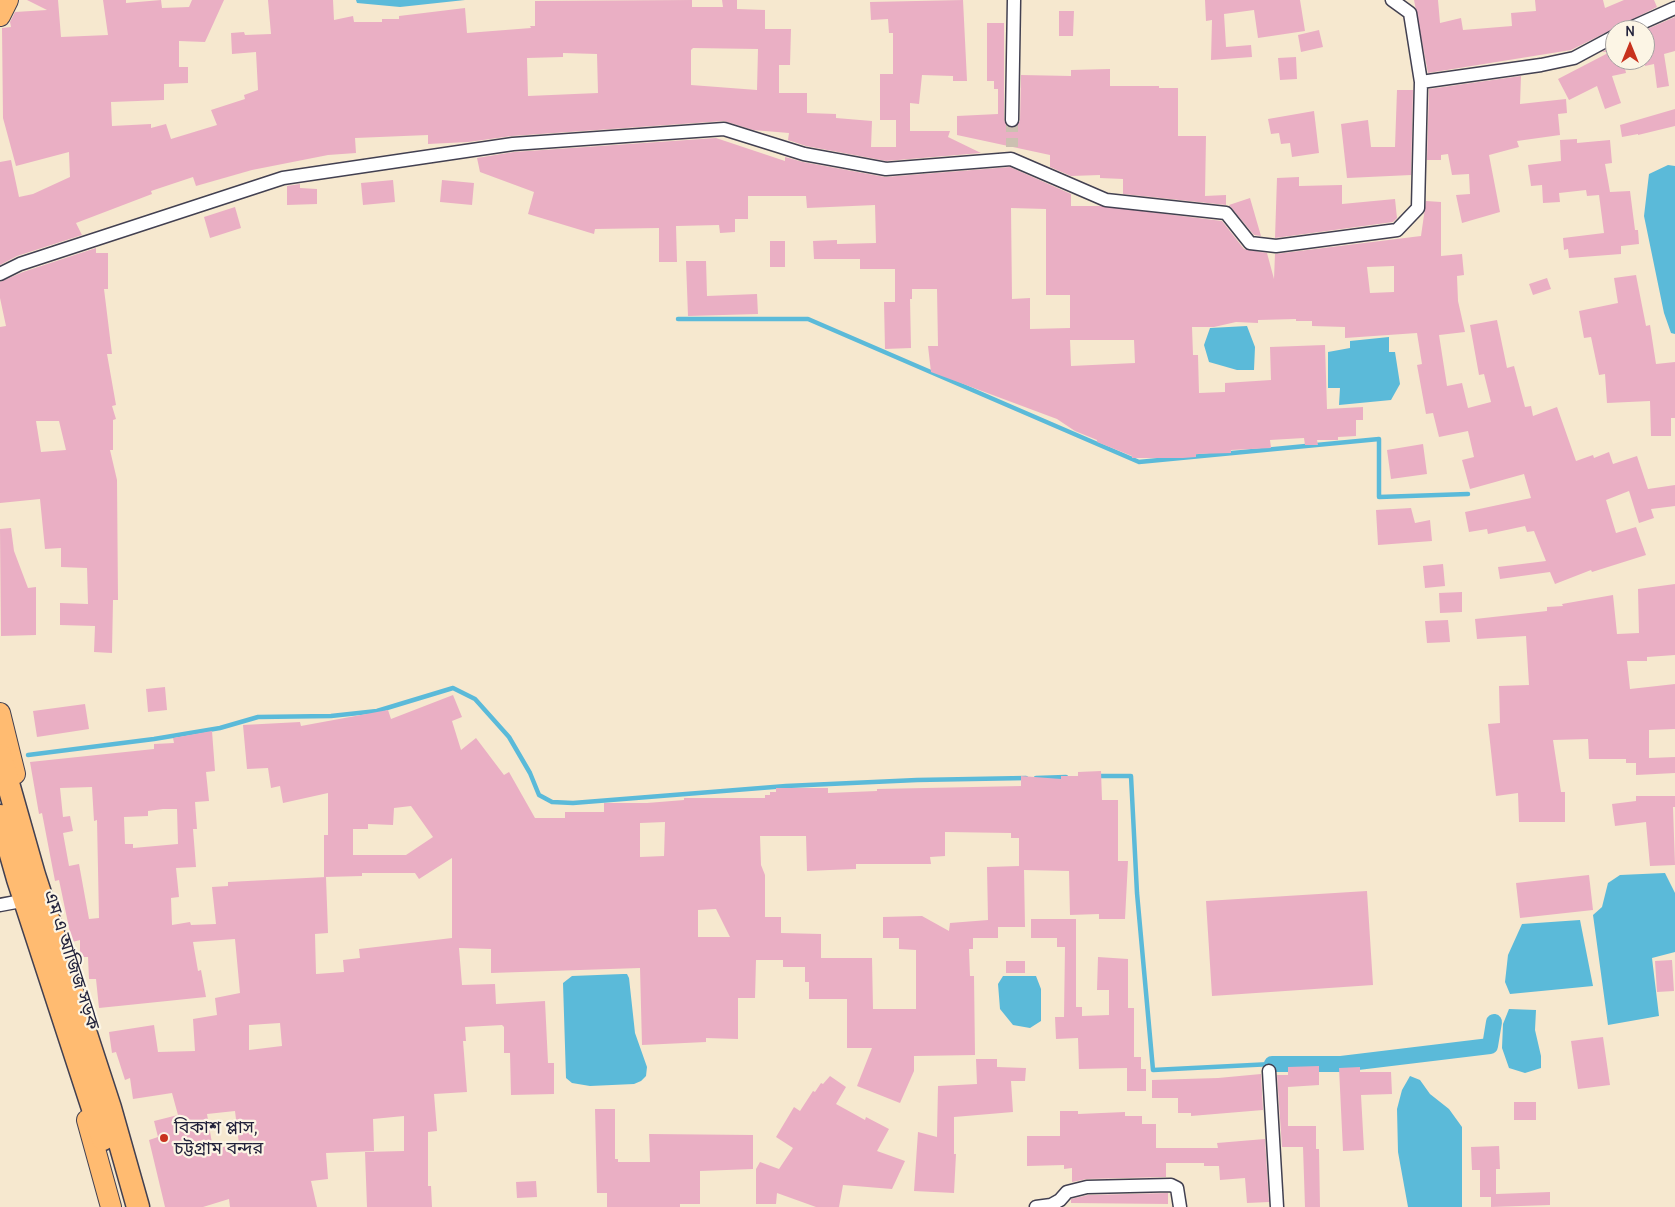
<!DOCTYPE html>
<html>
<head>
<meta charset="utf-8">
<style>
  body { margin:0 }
  #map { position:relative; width:1675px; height:1207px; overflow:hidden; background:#f6e8cf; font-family:Delius,sans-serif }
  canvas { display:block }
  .north { position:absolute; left:1605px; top:20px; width:50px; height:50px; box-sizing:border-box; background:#fcf5e5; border:1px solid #a5a1a1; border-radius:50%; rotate:0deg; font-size:14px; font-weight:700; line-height:20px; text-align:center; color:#22223b }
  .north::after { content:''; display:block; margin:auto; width:18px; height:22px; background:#c8321e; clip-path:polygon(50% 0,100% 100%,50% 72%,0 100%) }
</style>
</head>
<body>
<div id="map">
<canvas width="1675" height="1207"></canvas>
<div class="north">N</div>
</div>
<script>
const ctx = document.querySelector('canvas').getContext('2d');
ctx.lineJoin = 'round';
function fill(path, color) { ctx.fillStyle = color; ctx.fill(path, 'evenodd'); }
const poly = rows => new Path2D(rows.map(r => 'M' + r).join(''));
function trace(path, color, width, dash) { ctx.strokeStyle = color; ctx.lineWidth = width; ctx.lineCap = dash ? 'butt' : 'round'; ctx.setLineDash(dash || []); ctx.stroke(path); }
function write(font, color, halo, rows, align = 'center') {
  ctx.font = font + ' Delius,"Noto Sans Bengali",sans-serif'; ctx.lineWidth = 4.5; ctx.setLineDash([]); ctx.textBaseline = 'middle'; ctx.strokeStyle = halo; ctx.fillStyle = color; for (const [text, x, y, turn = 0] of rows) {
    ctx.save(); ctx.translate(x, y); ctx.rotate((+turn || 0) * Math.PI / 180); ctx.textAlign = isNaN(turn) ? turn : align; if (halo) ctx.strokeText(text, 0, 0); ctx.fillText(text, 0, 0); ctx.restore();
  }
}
fill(poly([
  [356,0,465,0,400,7,357,3],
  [1668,165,1675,166,1675,334,1671,333,1664,313,1644,216,1649,174],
  [1247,326,1255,347,1254,370,1237,370,1209,362,1204,345,1210,328],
  [1389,337,1389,352,1395,352,1400,384,1391,400,1339,405,1340,388,1328,388,1328,352,1350,348,1350,341],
  [1665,873,1675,893,1675,952,1652,958,1659,1016,1608,1025,1593,915,1602,907,1608,883,1620,875],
  [1580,920,1593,986,1510,994,1505,982,1508,955,1522,924],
  [623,974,627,974,629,978,635,1033,647,1067,646,1076,641,1081,634,1084,590,1086,572,1083,566,1078,563,983,572,976],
  [1003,976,1036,976,1041,989,1041,1021,1030,1028,1013,1025,1000,1009,998,984],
  [1509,1009,1536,1010,1535,1030,1541,1056,1541,1068,1525,1073,1509,1068,1502,1048,1503,1024],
  [1410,1076,1420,1080,1430,1094,1449,1109,1462,1127,1462,1207,1408,1207,1398,1152,1397,1109,1402,1090]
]), '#5bbad9');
trace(poly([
  [678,319,808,319,1139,462,1379,439,1379,497,1468,494],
  [28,755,154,739,220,728,258,717,331,716,377,711,453,688,475,699,509,737,530,773,539,795,552,802,573,803,786,786,917,780,1026,778],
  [1096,776,1131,776,1137,893,1153,1070,1272,1064],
  [1036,778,1066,777]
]), '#5bbad9', 4.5);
trace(poly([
  [1272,1064,1341,1064,1490,1046,1494,1022]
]), '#5bbad9', 16);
fill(poly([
  [27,0,58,0,61,37,108,35,103,0,126,0,126,3,161,0,162,8,189,7,192,0,224,0,205,42,179,41,179,67,188,67,188,83,164,84,164,100,111,102,112,126,151,124,151,128,166,124,171,139,217,125,211,110,245,99,244,95,258,90,256,52,232,54,231,33,244,32,245,35,271,34,268,0,333,0,334,20,353,16,354,22,382,22,382,19,399,19,399,16,465,8,467,33,531,28,530,26,535,26,535,1,692,0,692,7,723,7,722,0,737,0,737,9,765,10,765,29,791,29,790,65,779,65,779,93,807,93,807,113,836,114,836,118,872,121,871,147,896,147,896,120,880,120,880,74,893,74,893,33,889,33,888,19,871,20,870,2,963,0,967,81,953,81,953,76,922,75,919,104,910,103,910,131,950,131,948,137,981,153,886,161,806,146,788,140,789,133,753,130,724,121,512,136,468,142,428,144,428,135,355,138,356,153,328,155,252,170,196,186,193,177,151,191,152,194,76,223,82,235,17,256,0,265,0,162,11,160,19,197,33,194,70,177,69,152,16,166,3,118,2,28,11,27,10,22,15,12,47,10],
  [693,48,758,49,757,90,691,85,691,50],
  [563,53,597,54,598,93,528,96,527,58,563,57],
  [1205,0,1300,0,1305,31,1258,38,1254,10,1224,14,1226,47,1251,45,1252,57,1211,60,1212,20,1206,21],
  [1414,0,1438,0,1440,23,1461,18,1463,30,1512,26,1511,13,1536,11,1535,0,1603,0,1605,8,1624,0,1654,0,1657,7,1571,50,1428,73],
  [1059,11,1074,11,1073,36,1059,36],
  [1675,17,1675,51,1664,54,1669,86,1657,88,1654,64,1645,66,1645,30],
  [987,23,1004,23,1004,120,1007,127,1015,127,1020,121,1021,75,1071,76,1071,70,1110,69,1110,86,1159,86,1159,88,1178,88,1178,136,1206,136,1205,196,1226,195,1226,205,1123,194,1123,179,1100,178,1100,175,1071,176,1050,167,1050,155,957,135,957,116,998,114,998,89,994,89,994,81,987,81],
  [1319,30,1323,47,1301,52,1298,35],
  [1615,45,1615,60,1623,60,1626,73,1612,76,1621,103,1605,109,1597,86,1569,100,1558,79,1610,52,1602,52],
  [1296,57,1297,79,1280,80,1278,58],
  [1521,76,1520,104,1566,99,1567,113,1558,114,1560,135,1517,141,1519,147,1489,155,1500,212,1462,223,1456,195,1470,194,1469,174,1452,175,1448,154,1441,155,1441,160,1427,160,1429,89],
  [1397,90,1413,90,1411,175,1347,178,1341,124,1368,120,1371,147,1395,147],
  [1675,109,1675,126,1638,135,1638,134,1622,137,1620,125],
  [1314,111,1319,153,1292,157,1290,143,1281,144,1279,133,1271,134,1268,119],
  [716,138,785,161,785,157,803,162,885,177,1010,167,1071,194,1071,206,1101,206,1222,221,1244,249,1267,253,1274,279,1275,254,1421,236,1426,201,1441,202,1441,256,1462,254,1464,275,1457,276,1458,301,1465,332,1439,335,1447,386,1462,383,1468,408,1491,402,1484,374,1479,375,1470,325,1497,320,1507,368,1514,366,1525,407,1531,406,1533,416,1557,407,1576,461,1593,455,1594,458,1609,452,1613,464,1637,456,1648,489,1675,485,1675,506,1651,509,1654,518,1639,523,1629,491,1606,500,1616,533,1636,527,1646,555,1592,572,1591,570,1555,584,1550,572,1500,579,1498,567,1546,561,1534,531,1527,532,1525,526,1488,534,1487,529,1469,532,1465,512,1531,498,1524,474,1470,489,1462,460,1474,457,1468,431,1439,437,1433,413,1426,414,1417,365,1422,364,1417,333,1345,338,1345,327,1312,326,1312,321,1296,321,1296,319,1258,320,1258,323,1236,322,1214,327,1192,327,1193,355,1198,355,1199,393,1225,392,1225,383,1271,380,1270,347,1325,345,1327,409,1363,407,1363,420,1356,420,1356,436,1338,437,1338,440,1317,440,1318,445,1305,445,1304,438,1270,440,1271,448,1231,450,1231,453,1196,454,1196,457,1183,458,1132,458,1132,456,1097,442,1097,440,1075,431,1057,419,931,372,928,346,938,346,937,289,912,289,912,299,910,299,911,348,885,349,884,302,895,302,895,269,860,269,860,259,814,259,813,241,837,240,837,244,876,243,875,205,807,208,806,196,748,196,748,219,735,219,735,232,720,233,719,225,676,226,677,262,659,262,659,228,595,229,594,234,528,214,534,192,480,172,477,158,514,152],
  [1011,208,1046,209,1046,295,1070,295,1070,328,1030,329,1030,298,1012,299],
  [1394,266,1394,292,1370,293,1367,267],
  [1070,340,1134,340,1135,363,1071,366],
  [1577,139,1577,143,1610,140,1612,163,1605,164,1610,192,1630,191,1635,230,1638,230,1639,244,1621,246,1621,254,1569,258,1568,249,1564,250,1563,238,1604,233,1599,195,1587,196,1586,190,1559,193,1560,202,1543,203,1542,185,1531,186,1528,165,1561,161,1560,140],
  [1299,177,1299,186,1342,185,1342,204,1395,199,1397,218,1393,222,1275,238,1277,178],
  [393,180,395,202,363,205,361,183],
  [442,180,474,183,472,205,440,202],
  [300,184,300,188,317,189,317,204,287,205,287,186],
  [1250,198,1261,236,1254,235,1229,205],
  [235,207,241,228,210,238,204,217],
  [770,241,785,241,785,267,770,267],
  [96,248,96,253,108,253,108,289,104,289,112,354,107,354,116,405,112,406,116,419,113,420,113,450,110,450,117,480,118,600,113,600,112,653,94,652,95,626,60,625,60,603,88,604,87,568,61,567,61,548,45,549,40,499,0,503,0,327,6,326,0,298,0,282,23,272],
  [36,421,59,421,66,450,41,452],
  [686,261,706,261,707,296,757,294,758,314,688,316],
  [1636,275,1646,326,1650,325,1656,364,1675,362,1675,418,1671,418,1671,436,1651,436,1650,401,1607,403,1605,374,1599,375,1591,337,1584,338,1579,311,1618,303,1614,278],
  [1547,278,1551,289,1533,295,1529,284],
  [1423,444,1427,474,1391,479,1387,450],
  [1411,508,1415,523,1430,520,1432,541,1378,545,1376,510],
  [11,528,14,551,28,588,36,587,36,635,1,636,0,529],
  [1443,564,1445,586,1425,588,1423,566],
  [1675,584,1675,655,1647,657,1647,661,1627,661,1630,689,1675,684,1675,729,1649,730,1649,758,1675,757,1675,773,1636,775,1636,763,1626,763,1626,759,1589,759,1588,739,1553,740,1561,792,1565,792,1565,822,1519,822,1518,793,1496,796,1488,724,1500,723,1499,686,1529,685,1526,636,1477,639,1475,619,1547,611,1547,607,1563,606,1562,604,1613,595,1617,634,1639,633,1638,589],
  [1462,592,1462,612,1440,613,1439,593],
  [1448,620,1450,642,1427,643,1425,621],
  [165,687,167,710,148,712,146,689],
  [453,695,462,717,452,721,461,750,476,738,504,775,509,772,535,818,565,818,565,812,604,812,604,803,647,803,684,800,684,798,765,798,765,795,770,795,770,792,776,792,776,788,828,788,828,793,877,791,877,789,1021,786,1021,776,1061,779,1061,776,1078,776,1078,772,1101,771,1102,800,1118,800,1118,861,1128,861,1125,919,1099,919,1099,914,1070,915,1069,871,1024,870,1025,927,998,927,998,938,973,938,973,949,969,949,970,976,974,976,975,1055,914,1056,914,1071,900,1103,857,1086,872,1048,847,1048,847,999,809,999,809,982,805,982,805,967,783,967,783,960,756,960,755,998,738,998,738,1039,706,1038,706,1042,642,1045,640,968,491,973,491,949,459,948,462,985,495,984,496,1004,545,1001,548,1063,554,1063,554,1094,511,1095,510,1053,504,1053,504,1027,502,1025,465,1027,466,1041,463,1041,467,1092,434,1094,437,1131,428,1132,428,1186,431,1186,432,1207,367,1207,365,1152,404,1151,404,1116,373,1119,374,1151,326,1153,328,1179,311,1181,317,1207,230,1207,229,1199,203,1207,165,1207,149,1140,158,1137,154,1121,178,1115,172,1093,133,1099,130,1078,125,1080,116,1052,112,1053,109,1032,154,1025,158,1052,195,1051,193,1019,217,1015,215,998,240,993,235,939,193,942,198,971,201,970,206,997,99,1008,96,979,89,979,88,957,80,957,80,940,72,942,59,880,55,881,42,813,39,814,30,762,154,749,154,744,174,743,173,738,212,731,215,771,206,772,209,801,195,802,197,829,193,829,196,867,176,868,179,897,171,898,172,925,190,922,191,925,216,924,212,887,228,886,228,882,326,877,328,933,315,934,316,974,344,972,343,960,360,958,359,949,452,938,452,858,419,879,415,873,362,873,362,876,324,877,324,835,328,835,328,793,283,803,280,786,271,788,268,768,247,769,243,725,300,722,301,726,388,710,391,719],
  [92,787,94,821,97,820,99,918,89,919,79,864,69,866,63,833,73,831,70,816,63,817,60,788],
  [411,806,433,837,406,855,353,855,353,829,368,829,368,824,393,825,394,808],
  [163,809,177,809,178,844,133,848,133,844,125,844,124,817,148,816,148,811],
  [665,822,664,856,640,857,640,823],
  [945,832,1011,833,1011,838,1019,838,1019,866,987,867,988,920,950,923,949,931,922,916,883,917,883,938,899,938,899,949,916,950,916,1009,873,1009,872,958,821,958,821,934,781,933,781,917,765,917,765,875,761,865,760,836,806,836,807,871,830,870,856,869,856,864,931,864,930,857,945,856],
  [716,909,730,937,698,937,698,910],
  [280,1023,282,1046,249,1050,249,1025],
  [235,1111,239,1144,213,1149,207,1114],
  [85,704,89,729,37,737,33,711],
  [1636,796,1675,796,1675,807,1673,807,1675,865,1650,866,1646,822,1615,826,1612,804,1636,801],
  [1589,875,1593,910,1520,918,1516,883],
  [1367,891,1373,985,1212,996,1206,901],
  [1031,919,1076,919,1076,1007,1082,1007,1082,1016,1109,1015,1109,990,1097,990,1098,957,1128,959,1128,1008,1134,1008,1134,1057,1141,1057,1141,1069,1146,1069,1146,1091,1127,1091,1127,1068,1079,1069,1078,1038,1056,1039,1055,1017,1064,1017,1065,947,1057,947,1057,938,1031,938],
  [1672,960,1674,991,1657,992,1655,961],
  [1006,961,1025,961,1025,973,1006,973],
  [1603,1037,1610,1085,1578,1089,1571,1041],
  [976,1059,997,1059,997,1067,1026,1068,1025,1081,1011,1081,1013,1112,954,1117,954,1154,956,1154,954,1193,914,1191,918,1132,937,1137,938,1086,977,1084],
  [1319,1066,1319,1085,1288,1087,1288,1126,1316,1126,1316,1149,1319,1149,1320,1207,1305,1207,1303,1147,1282,1147,1277,1075,1288,1075,1288,1067],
  [1360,1067,1360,1072,1391,1072,1392,1094,1361,1095,1364,1150,1343,1151,1339,1068],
  [1261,1074,1263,1110,1191,1116,1191,1113,1178,1113,1178,1098,1152,1098,1152,1080,1218,1078],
  [830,1076,846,1087,836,1104,865,1120,866,1117,889,1129,877,1151,905,1161,892,1189,843,1185,839,1207,816,1207,777,1193,776,1204,756,1204,756,1169,760,1162,779,1169,793,1148,776,1137,794,1107,800,1111,813,1091,815,1092,821,1083,823,1084],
  [1514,1102,1536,1102,1536,1120,1514,1120],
  [595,1109,615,1109,615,1159,618,1159,618,1162,650,1162,649,1134,753,1135,753,1169,700,1171,700,1204,680,1204,680,1207,607,1207,607,1193,597,1193],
  [1060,1111,1078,1111,1078,1114,1125,1112,1125,1116,1142,1116,1142,1124,1156,1124,1156,1148,1218,1148,1217,1143,1265,1139,1269,1202,1247,1203,1245,1178,1220,1180,1219,1166,1204,1166,1204,1163,1166,1163,1166,1177,1087,1179,1072,1182,1072,1168,1064,1169,1064,1165,1027,1166,1027,1136,1060,1136],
  [1499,1146,1500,1169,1496,1169,1496,1194,1550,1192,1550,1205,1491,1207,1491,1197,1480,1197,1480,1170,1472,1170,1471,1147],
  [536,1181,537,1197,517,1198,516,1182],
  [1168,1193,1168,1204,1071,1203,1071,1199,1088,1195]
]), '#eaafc4');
trace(poly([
  [1012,120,1012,147]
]), '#ccc0b1', 12, [12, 6]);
const street = poly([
  [1626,30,1675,8],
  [1421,82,1541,65,1574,58,1615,36],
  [1012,120,1014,0],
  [0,274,20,264,283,178,513,144,724,129,804,154,886,169,1011,159,1106,200,1226,213,1250,243,1276,246,1397,230,1418,208,1421,82,1410,13,1392,0],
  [0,905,16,902],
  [1269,1071,1277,1207],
  [1036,1207,1051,1205,1060,1200,1067,1192,1087,1187,1171,1185,1177,1188,1180,1207]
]);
const primary = poly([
  [0,16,8,0],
  [0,713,15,774],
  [87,1120,111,1207]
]);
const highway = poly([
  [0,755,34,875,110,1108,138,1207],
  [0,816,18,879,103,1139]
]);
trace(street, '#424051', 15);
trace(primary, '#424051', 22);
trace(highway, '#424051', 25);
trace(street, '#fff', 12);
trace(primary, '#ffbb71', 20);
trace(highway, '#ffbb71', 22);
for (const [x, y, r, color] of [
  [164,1138,5,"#c8321e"]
]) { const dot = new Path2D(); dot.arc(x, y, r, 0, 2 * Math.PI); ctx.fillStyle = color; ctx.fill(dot); trace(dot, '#fcf5e5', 2); }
write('18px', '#22223b', '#fcf5e5', [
  ["এম এ আজিজ সড়ক",71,960,72]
]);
write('18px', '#22223b', '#fcf5e5', [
  ["বিকাশ প্লাস,",174,1128],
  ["চট্টগ্রাম বন্দর",174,1149]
], 'left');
</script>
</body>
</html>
